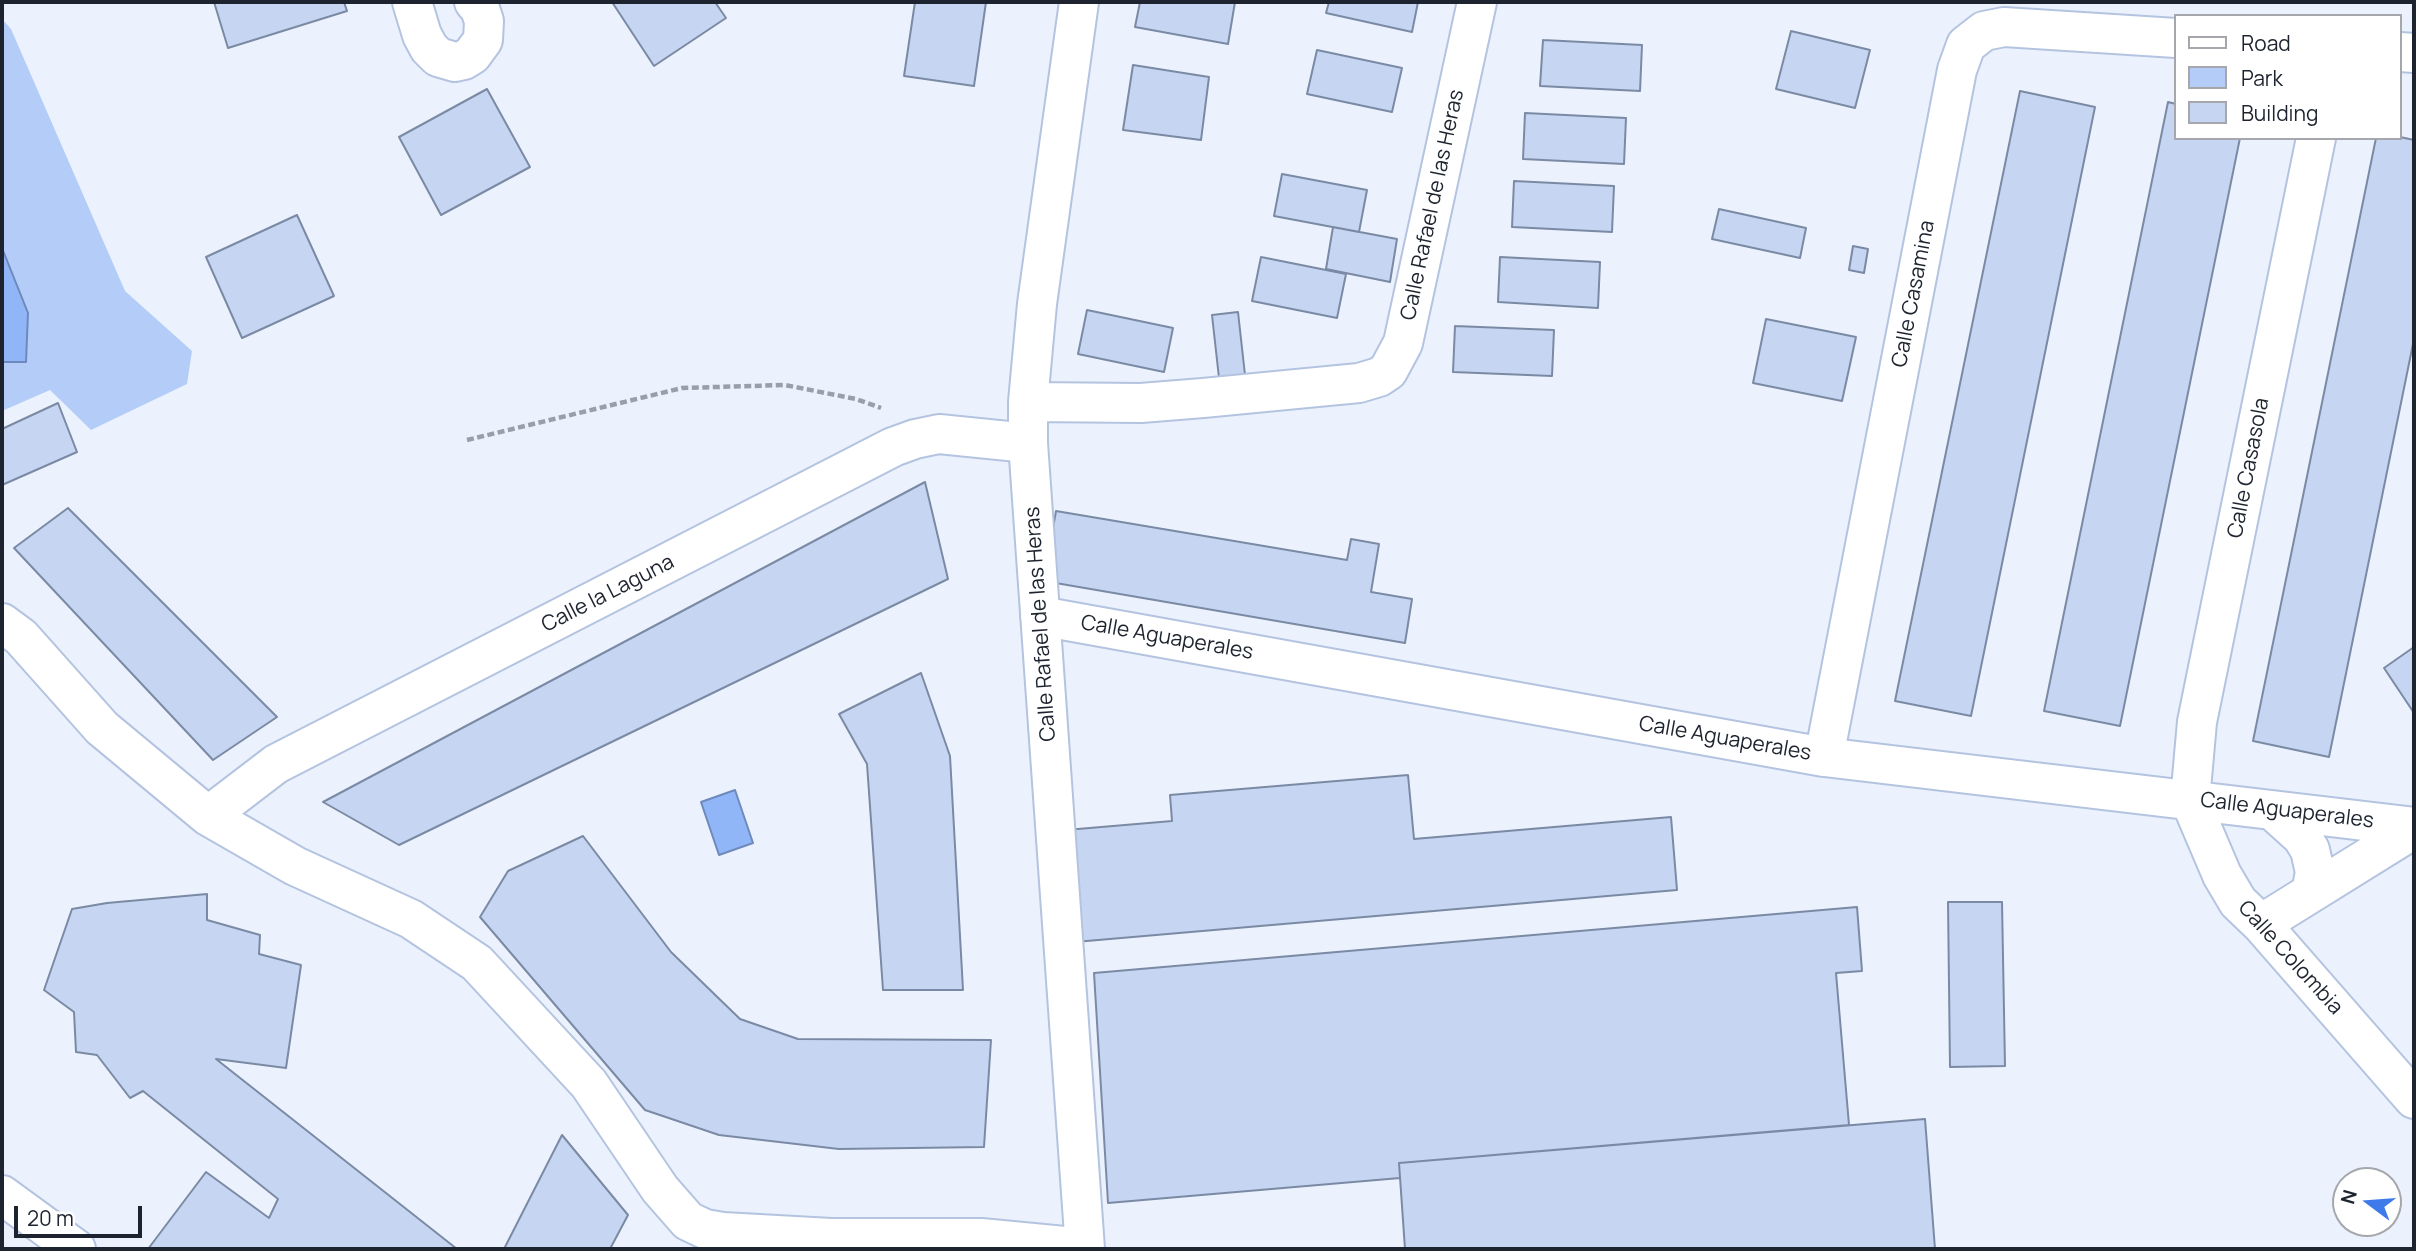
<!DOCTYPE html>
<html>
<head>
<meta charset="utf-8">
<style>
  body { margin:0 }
  #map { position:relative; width:2416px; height:1251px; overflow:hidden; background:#ebf2fd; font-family:Manrope,sans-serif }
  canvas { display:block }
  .frame { position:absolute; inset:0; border:4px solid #1e242f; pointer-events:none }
  .legend { position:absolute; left:2174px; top:14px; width:228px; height:126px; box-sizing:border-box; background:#fff; border:2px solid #a5a7ac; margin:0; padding:9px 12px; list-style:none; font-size:21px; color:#1e242f }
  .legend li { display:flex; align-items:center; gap:14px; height:35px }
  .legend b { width:35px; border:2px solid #a5a7ac }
  .north { position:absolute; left:2332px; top:1167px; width:70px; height:70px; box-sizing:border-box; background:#fff; border:2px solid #a5a7ac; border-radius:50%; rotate:286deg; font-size:19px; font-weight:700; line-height:28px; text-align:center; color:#1e242f }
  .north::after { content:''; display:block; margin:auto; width:24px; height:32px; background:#3e7ae9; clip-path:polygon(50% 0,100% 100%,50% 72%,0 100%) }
  .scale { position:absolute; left:14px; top:1206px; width:128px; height:32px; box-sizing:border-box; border:4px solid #1e242f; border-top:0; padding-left:9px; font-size:21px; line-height:24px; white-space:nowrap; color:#1e242f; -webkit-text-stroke:5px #fff; paint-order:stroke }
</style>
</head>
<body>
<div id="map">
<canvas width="2416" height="1251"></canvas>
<div class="frame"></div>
<ul class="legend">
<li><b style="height:9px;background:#fff"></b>Road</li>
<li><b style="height:19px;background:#b4ccf8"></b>Park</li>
<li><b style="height:19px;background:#c6d6f2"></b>Building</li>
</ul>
<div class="north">N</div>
<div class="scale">20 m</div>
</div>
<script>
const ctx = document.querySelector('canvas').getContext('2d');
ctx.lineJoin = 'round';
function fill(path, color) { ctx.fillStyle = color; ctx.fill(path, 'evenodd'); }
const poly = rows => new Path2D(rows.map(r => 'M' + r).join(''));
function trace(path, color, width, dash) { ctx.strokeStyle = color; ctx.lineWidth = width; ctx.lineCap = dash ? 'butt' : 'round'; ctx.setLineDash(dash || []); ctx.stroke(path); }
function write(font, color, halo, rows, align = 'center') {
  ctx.font = font + ' Manrope,sans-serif'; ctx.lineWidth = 5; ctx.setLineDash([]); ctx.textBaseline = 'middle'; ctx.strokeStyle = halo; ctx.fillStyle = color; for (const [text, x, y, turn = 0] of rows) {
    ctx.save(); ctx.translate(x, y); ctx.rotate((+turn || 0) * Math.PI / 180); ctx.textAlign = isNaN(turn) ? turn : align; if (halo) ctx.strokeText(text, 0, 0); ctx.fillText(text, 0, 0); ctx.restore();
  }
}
fill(poly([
  [2,19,11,29,125,291,192,351,187,384,91,430,50,390,2,411]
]), '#b4ccf8');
const water = poly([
  [2,248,28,313,26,362,2,362,2,248],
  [735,790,753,843,719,855,701,802,735,790]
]);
fill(water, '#91b6f8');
trace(water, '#6e8abc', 2);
const building = poly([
  [214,2,344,2,347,11,228,48,214,2],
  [612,2,715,2,726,18,654,66,612,2],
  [915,2,986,2,974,86,904,76,915,2],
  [1140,2,1235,2,1228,44,1135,27,1140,2],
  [1329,2,1418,2,1412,32,1326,13,1329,2],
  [1791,31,1870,50,1855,108,1776,89,1791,31],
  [1543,40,1642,45,1640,91,1540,86,1543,40],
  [1317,50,1402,68,1392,112,1307,94,1317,50],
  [1133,65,1209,77,1201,140,1123,130,1133,65],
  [487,89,530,167,441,215,399,137,487,89],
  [2020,91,2095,107,1971,716,1895,701,2020,91],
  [2168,102,2176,104,2176,138,2240,138,2120,726,2044,711,2168,102],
  [1525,113,1626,118,1624,164,1523,159,1525,113],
  [2400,137,2414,140,2414,339,2329,757,2253,741,2376,138,2400,137],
  [1282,174,1367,190,1359,232,1274,216,1282,174],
  [1514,181,1614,186,1612,232,1512,227,1514,181],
  [1719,209,1806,228,1800,258,1712,239,1719,209],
  [297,215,334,296,242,338,206,257,297,215],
  [1333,227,1397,239,1390,282,1326,269,1333,227],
  [1853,246,1868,249,1864,273,1849,270,1853,246],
  [1261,257,1346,274,1337,318,1252,301,1261,257],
  [1500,257,1600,262,1598,308,1498,302,1500,257],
  [1087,310,1173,328,1164,372,1078,354,1087,310],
  [1238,312,1245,375,1219,378,1212,315,1238,312],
  [1766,319,1856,337,1842,401,1753,383,1766,319],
  [1455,326,1554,330,1552,376,1453,372,1455,326],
  [58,403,77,452,2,485,2,429,58,403],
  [925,482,948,579,399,845,323,802,925,482],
  [68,508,277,717,213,760,14,548,68,508],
  [1056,511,1347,560,1351,539,1379,544,1371,592,1412,599,1405,643,1044,581,1056,511],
  [2414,647,2414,713,2384,668,2414,647],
  [921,673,950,756,963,990,883,990,867,764,839,714,921,673],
  [1408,775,1414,839,1671,817,1677,890,1075,942,1066,830,1172,821,1170,795,1408,775],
  [583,836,671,952,740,1019,798,1039,991,1040,984,1147,839,1149,719,1135,645,1110,480,917,508,871,583,836],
  [207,894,207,920,260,935,259,954,301,965,286,1068,216,1059,457,1249,148,1249,206,1172,269,1218,278,1199,143,1091,130,1098,97,1055,76,1052,74,1012,44,990,72,909,107,903,207,894],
  [1948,902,2002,902,2005,1066,1950,1067,1948,902],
  [1857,907,1862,971,1836,973,1849,1125,1399,1163,1400,1178,1108,1203,1094,973,1857,907],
  [1925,1119,1935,1249,1405,1249,1399,1163,1925,1119],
  [562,1135,628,1215,610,1249,504,1249,562,1135]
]);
fill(building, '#c6d6f2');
trace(building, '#7b8aa4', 2);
const minor = poly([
  [412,2,422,35,429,48,438,57,455,62,464,60,472,55,483,40,484,21,480,9,474,2],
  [1079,2,1037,304,1028,402,1028,443,1085,1249],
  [2400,52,2414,53],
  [2316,138,2197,722,2190,800,2222,875,2238,902,2261,924,2414,1099],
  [1028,402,1141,403,1203,398,1359,383,1379,377,1388,371,1403,343,1477,2],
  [1040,616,1824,757,2414,827],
  [2,623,21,637,102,728,208,816,295,866,411,919,477,963,589,1084,660,1189,688,1221,705,1229,723,1232,831,1238,981,1238,1085,1248],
  [1824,757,1957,70,1966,45,1984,31,2004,27,2176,38],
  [2272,810,2302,837,2310,850,2315,872,2311,893],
  [208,816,276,764,893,447,915,439,939,434,1028,443],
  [2261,924,2414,829],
  [2,1195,76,1249]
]);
trace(minor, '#b4c4e0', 42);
trace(poly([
  [467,440,682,388,785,385,856,399,881,408]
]), '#989faa', 4.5, [7, 3.5]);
trace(minor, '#fff', 38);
write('21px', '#1e242f', '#fff', [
  ["Calle Rafael de las Heras",1433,205,-78],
  ["Calle Casamina",1914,294,-79],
  ["Calle Casasola",2249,468,-79],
  ["Calle la Laguna",608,594,-27],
  ["Calle Rafael de las Heras",1041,624,-94],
  ["Calle Aguaperales",1167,638,10],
  ["Calle Aguaperales",1725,739,10],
  ["Calle Aguaperales",2287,811,7],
  ["Calle Colombia",2290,958,48]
]);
</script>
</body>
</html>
